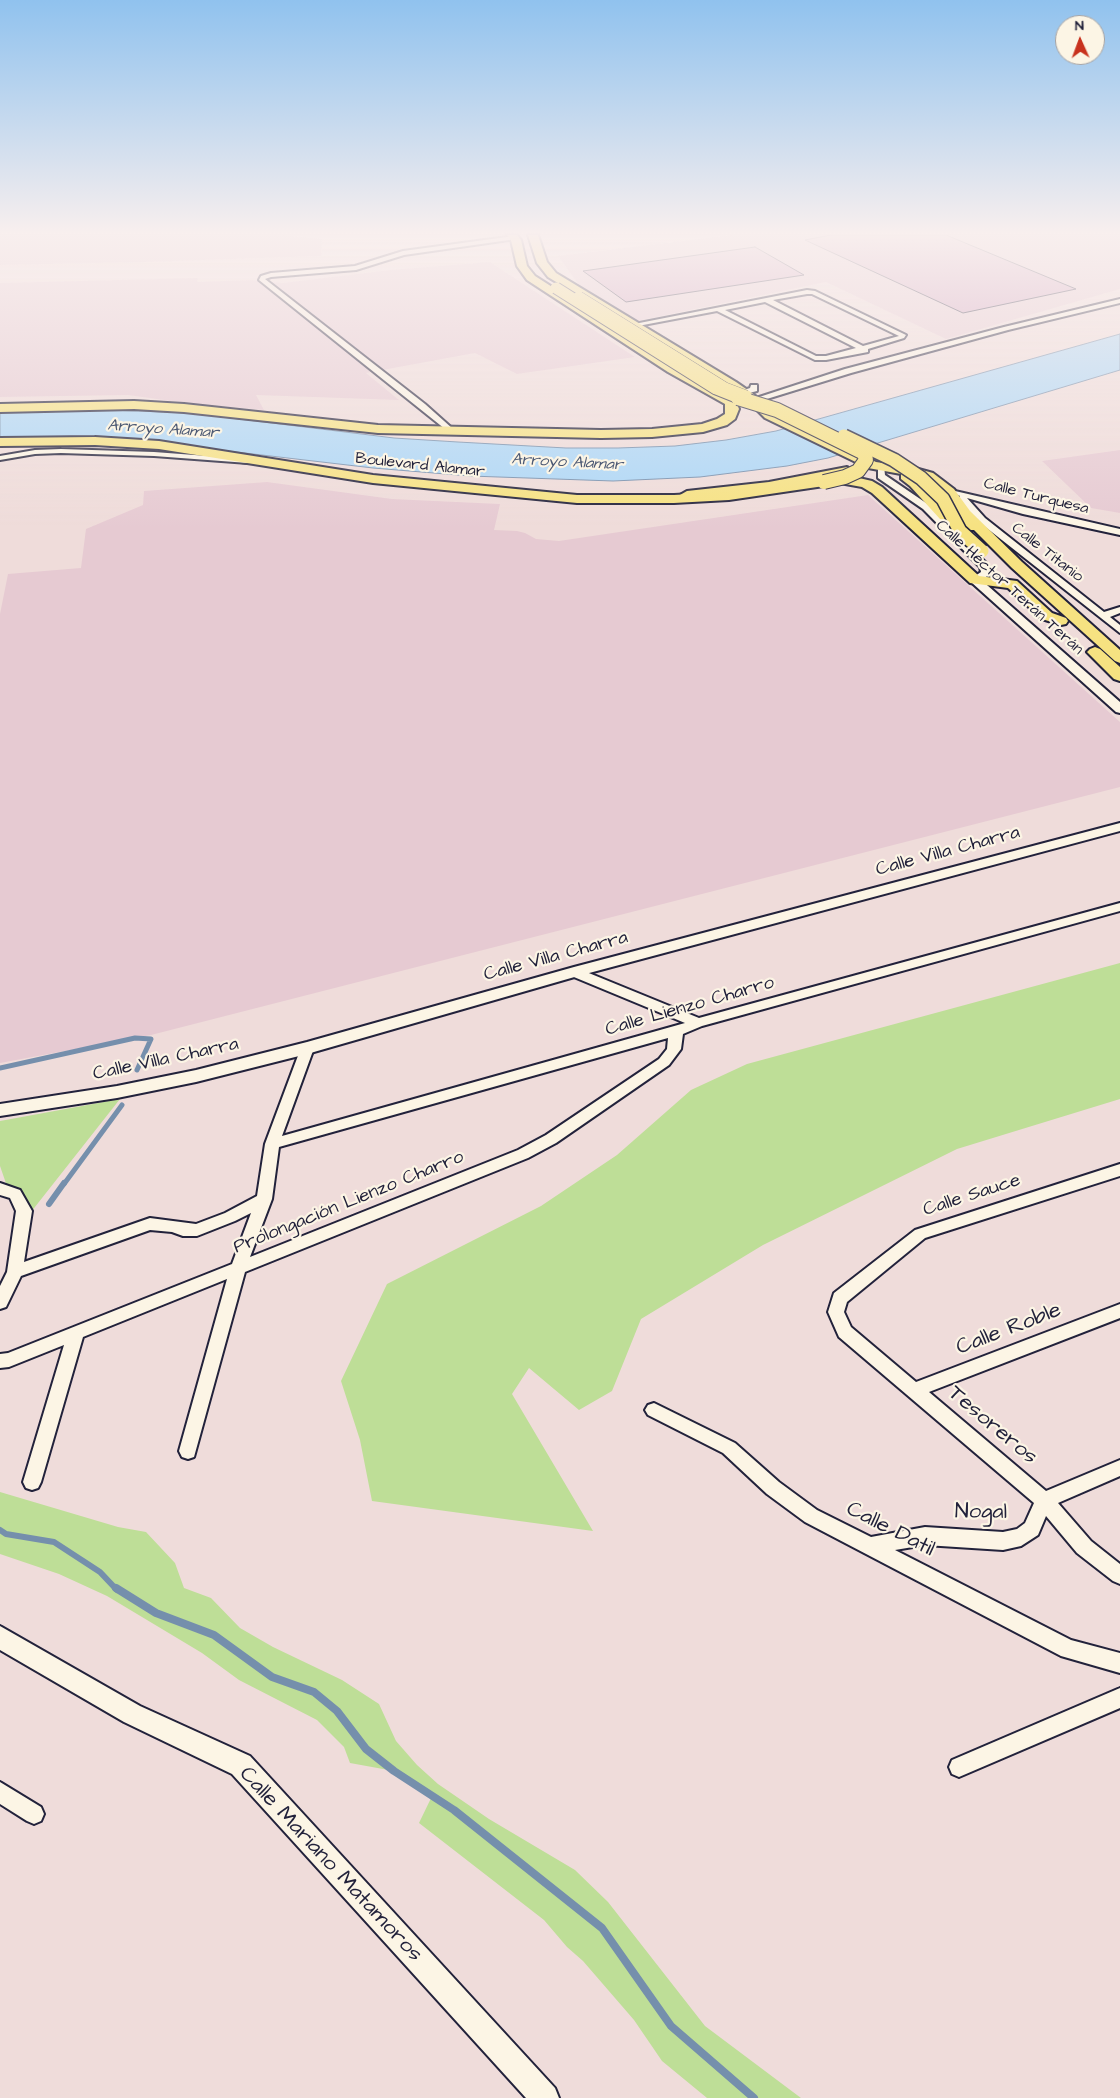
<!DOCTYPE html>
<meta charset="utf-8">
<style>
body{margin:0}
#map{position:relative;width:1120px;height:2098px;overflow:hidden;background:#efdcda;font-family:"Architects Daughter",sans-serif}
canvas{display:block}
.north{position:absolute;left:1055px;top:15px;width:50px;height:50px;box-sizing:border-box;background:#fcf5e5;border:1px solid #a5a1a1;border-radius:50%;rotate:358deg;font-size:14px;font-weight:700;line-height:20px;text-align:center;color:#22223b}
.north::after{content:'';display:block;margin:auto;width:18px;height:22px;background:#c8321e;clip-path:polygon(50% 0,100% 100%,50% 72%,0 100%)}
</style>
<div id="map">
<canvas width="1120" height="2098"></canvas>
<div class="north">N</div>
</div>
<script>
const context = document.querySelector('canvas').getContext('2d');
context.lineJoin = 'round';
function fill(path, color) { context.fillStyle = color; context.fill(path, 'evenodd'); }
const shape = rows => new Path2D(rows.map(r => 'M' + r).join(''));
function strokePath(path, color, width, dash) { context.strokeStyle = color; context.lineWidth = width; context.lineCap = dash ? 'butt' : 'round'; context.setLineDash(dash || []); context.stroke(path); }
function label(font, color, halo, rows, align = 'center') {
  context.font = font + ' "Architects Daughter",sans-serif'; context.lineWidth = 4.5; context.setLineDash([]); context.textBaseline = 'middle'; context.strokeStyle = halo; context.fillStyle = color; for (const [text, x, y, turn = 0] of rows) {
    context.save(); context.translate(x, y); context.rotate((+turn || 0) * Math.PI / 180); context.textAlign = isNaN(turn) ? turn : align; if (halo) context.strokeText(text, 0, 0); context.fillText(text, 0, 0); context.restore();
  }
}
fill(shape([
 [0,235,283,235,322,239,321,256,144,262,0,265],
 [732,235,1120,235,1120,289,946,339,826,282,637,321,579,285,558,256],
 [490,262,635,357,517,374,475,353,366,373,399,400,256,395,264,410,193,404,128,395,0,397,0,283,198,278,197,282,252,280,283,283,390,270],
 [1120,450,1120,513,1091,508,1042,461],
 [267,482,392,499,500,504,494,530,517,531,525,533,536,539,559,541,868,495,1120,722,1120,787,151,1035,0,1063,0,614,8,574,81,568,86,529,143,505,144,491]
]), '#e6cad2');
fill(shape([
 [1120,963,1120,1099,957,1149,763,1245,641,1319,612,1391,579,1410,529,1368,512,1394,593,1531,372,1501,360,1440,341,1381,387,1284,541,1206,617,1155,691,1090,747,1064],
 [120,1099,31,1212,9,1192,0,1166,0,1121],
 [0,1492,118,1527,146,1532,175,1563,184,1588,211,1598,240,1628,273,1647,342,1680,379,1704,396,1741,417,1765,438,1784,489,1819,575,1870,608,1902,705,2026,801,2098,707,2098,662,2061,634,2020,583,1961,567,1947,544,1920,419,1823,434,1792,432,1795,394,1771,350,1763,344,1747,317,1720,239,1680,202,1653,107,1596,59,1574,0,1554]
]), '#bede97');
const water = shape([
 [1120,334,1120,370,828,458,787,466,700,477,613,481,470,476,373,468,151,442,0,442,0,412,83,409,190,413,394,438,458,442,566,448,618,448,675,446,726,440,776,431,1120,334]
]);
fill(water, '#acd7f7');
strokePath(water, '#758fac', 1);
strokePath(shape([
 [0,1068,135,1038,151,1039,137,1070],
 [64,1184,122,1105]
]), '#758fac', 5);
strokePath(shape([
 [49,1204,64,1183],
 [0,1530,6,1534,54,1542,100,1572,117,1590]
]), '#758fac', 6);
strokePath(shape([
 [116,1588,156,1613,214,1635,272,1677,314,1692,337,1711,366,1749,394,1771,454,1810,602,1928,671,2026,754,2098]
]), '#758fac', 8);
const building = shape([
 [831,235,946,235,1076,289,963,313,805,240,831,235],
 [755,247,804,275,626,302,583,271,755,247]
]);
fill(building, '#d1a1c0');
strokePath(building, '#22223b', 1);
const minor = shape([
 [514,236,516,239,404,255,356,270,271,277,265,279,425,404,453,429,454,431,450,433,259,280,261,276,271,273,355,266,403,251,514,236],
 [807,290,815,291,906,335,904,338,868,349,868,352,826,360,815,360,717,311,622,329,619,327,807,290],
 [807,294,812,294,899,336,863,346,773,300,807,294],
 [765,302,856,348,826,356,816,356,725,310,765,302],
 [1120,299,1120,303,1008,330,851,373,757,402,750,400,845,369,1004,327,1120,299],
 [751,385,757,385,757,391,741,395,741,391,750,388,751,385],
 [61,449,154,452,248,459,252,461,248,463,154,456,61,453,35,454,0,460,0,456,35,450,61,449],
 [878,466,884,466,885,475,929,505,986,563,991,569,989,575,978,582,972,582,972,578,981,572,980,567,923,509,878,478,878,466],
 [955,491,1120,529,1120,535,1023,514,967,498,985,518,1104,612,1120,607,1120,613,1110,617,1120,625,1120,633,979,522,964,507,959,498,960,496,954,493,955,491],
 [1120,903,1120,911,702,1026,683,1034,681,1049,669,1065,556,1143,528,1158,245,1272,194,1457,188,1459,182,1457,179,1451,227,1279,83,1337,41,1482,38,1488,32,1490,26,1488,23,1482,64,1345,9,1367,0,1368,0,1354,8,1353,232,1264,251,1213,235,1221,197,1236,183,1236,172,1232,150,1230,21,1276,6,1307,0,1309,0,1286,7,1272,16,1211,10,1198,0,1195,0,1183,20,1190,32,1211,24,1262,150,1218,196,1224,225,1213,257,1196,265,1144,302,1045,312,1045,314,1048,282,1136,685,1023,569,975,567,972,569,969,579,969,699,1018,1120,903],
 [668,1038,667,1049,659,1059,546,1135,518,1150,250,1257,272,1199,279,1147,668,1038],
 [1120,1164,1120,1176,925,1238,847,1302,844,1312,851,1327,916,1382,1120,1304,1120,1318,929,1392,1046,1491,1120,1460,1120,1476,1058,1503,1091,1541,1120,1564,1120,1584,1113,1581,1077,1553,1046,1516,1038,1535,1021,1546,1003,1550,925,1545,895,1550,1071,1640,1120,1653,1120,1673,1061,1656,805,1522,767,1494,723,1453,648,1415,645,1410,648,1405,654,1403,735,1443,779,1482,817,1510,871,1537,925,1527,1003,1532,1017,1529,1025,1523,1034,1503,839,1337,828,1312,834,1293,915,1230,1120,1164],
 [1120,1688,1120,1708,959,1777,952,1774,949,1767,952,1760,1120,1688],
 [0,1782,41,1807,44,1814,41,1821,34,1824,27,1821,0,1804,0,1782]
]);
const tertiary = shape([
 [975,577,979,578,1120,702,1120,713,1116,712,971,582,969,580,971,578,975,577],
 [1120,823,1120,831,578,976,307,1054,196,1082,117,1098,0,1116,0,1104,117,1086,196,1070,307,1042,574,967,1120,823],
 [0,1626,140,1706,250,1756,555,2088,559,2098,526,2098,232,1774,124,1722,0,1650,0,1626]
]);
const primary = shape([
 [528,235,538,235,547,262,556,273,736,382,752,393,773,412,876,462,915,468,933,473,954,489,970,511,1022,562,1120,650,1120,663,1115,661,1012,568,974,530,965,530,940,519,910,486,901,479,901,474,868,468,765,418,744,397,728,386,548,277,537,263,528,235],
 [914,476,923,479,944,495,962,518,950,513,914,476],
 [847,467,853,471,852,474,846,475,872,481,882,487,979,576,1017,581,1052,613,1066,618,1068,621,1066,624,1061,625,1042,619,1008,588,970,583,872,493,862,487,823,480,769,490,687,499,680,495,687,491,769,482,847,467],
 [1095,647,1100,649,1120,667,1120,681,1114,679,1087,652,1090,649,1095,647]
]);
const trunk = shape([
 [507,235,517,235,521,240,527,266,535,276,676,366,735,399,739,409,735,419,727,425,703,432,652,437,601,438,378,433,184,412,134,409,0,412,0,404,134,401,184,404,378,425,601,430,652,429,702,424,717,419,725,414,725,404,668,372,527,280,517,266,511,240,507,235],
 [95,437,159,441,373,475,577,495,674,495,729,492,824,478,831,482,824,486,729,500,674,503,577,503,373,483,159,449,95,445,0,446,0,438,95,437]
]);
strokePath(minor, '#22223b', 4);
strokePath(tertiary, '#22223b', 4);
strokePath(primary, '#22223b', 4);
strokePath(trunk, '#22223b', 4);
fill(minor, '#fcf5e5');
fill(tertiary, '#fcf5e5');
fill(primary, '#f6e281');
fill(trunk, '#f6e281');
const primaryBridgeFar1 = shape([
 [579,297,725,388,746,396]
]);
const primaryBridge = shape([
 [844,436,894,460,921,478,943,499,960,531,982,551]
]);
const trunkBridgeFar1 = shape([
 [556,288,716,389,741,399]
]);
const trunkBridge = shape([
 [738,398,777,410,864,453,866,460,858,471,845,477,824,482]
]);
strokePath(primaryBridgeFar1, '#22223b', 12, []);
strokePath(primaryBridge, '#22223b', 16, []);
strokePath(trunkBridgeFar1, '#22223b', 13, []);
strokePath(trunkBridge, '#22223b', 16, []);
strokePath(primaryBridgeFar1, '#f6e281', 11);
strokePath(primaryBridge, '#f6e281', 13);
strokePath(trunkBridgeFar1, '#f6e281', 11);
strokePath(trunkBridge, '#f6e281', 14);
const sky = context.createLinearGradient(0, 0, 0, 529);
sky.addColorStop(0, '#90c2ee');
sky.addColorStop(0.44, '#f8efee');
sky.addColorStop(1, '#f8efee00');
context.fillStyle = sky;
context.fillRect(0, 0, 1120, 529);
label('italic 16px', '#4b5873', '#fcf5e5', [
 ["Arroyo Alamar",163,430,4],
 ["Arroyo Alamar",567,463,3]
]);
label('16px', '#22223b', '#fcf5e5', [
 ["Boulevard Alamar",420,466,6],
 ["Calle Turquesa",1036,497,14],
 ["Calle Titanio",1047,553,38],
 ["Calle Héctor Terán Terán",1009,588,42]
]);
label('19px', '#22223b', '#fcf5e5', [
 ["Calle Villa Charra",948,852,-15],
 ["Calle Villa Charra",556,957,-15],
 ["Calle Lienzo Charro",690,1007,-16],
 ["Calle Villa Charra",166,1060,-12],
 ["Calle Sauce",972,1196,-18],
 ["Prolongación Lienzo Charro",349,1203,-22]
]);
label('22px', '#22223b', '#fcf5e5', [
 ["Calle Roble",1009,1330,-21],
 ["Tesoreros",992,1426,40],
 ["Nogal",981,1513,1],
 ["Calle Datil",890,1530,27],
 ["Calle Mariano Matamoros",330,1865,47]
]);
</script>
